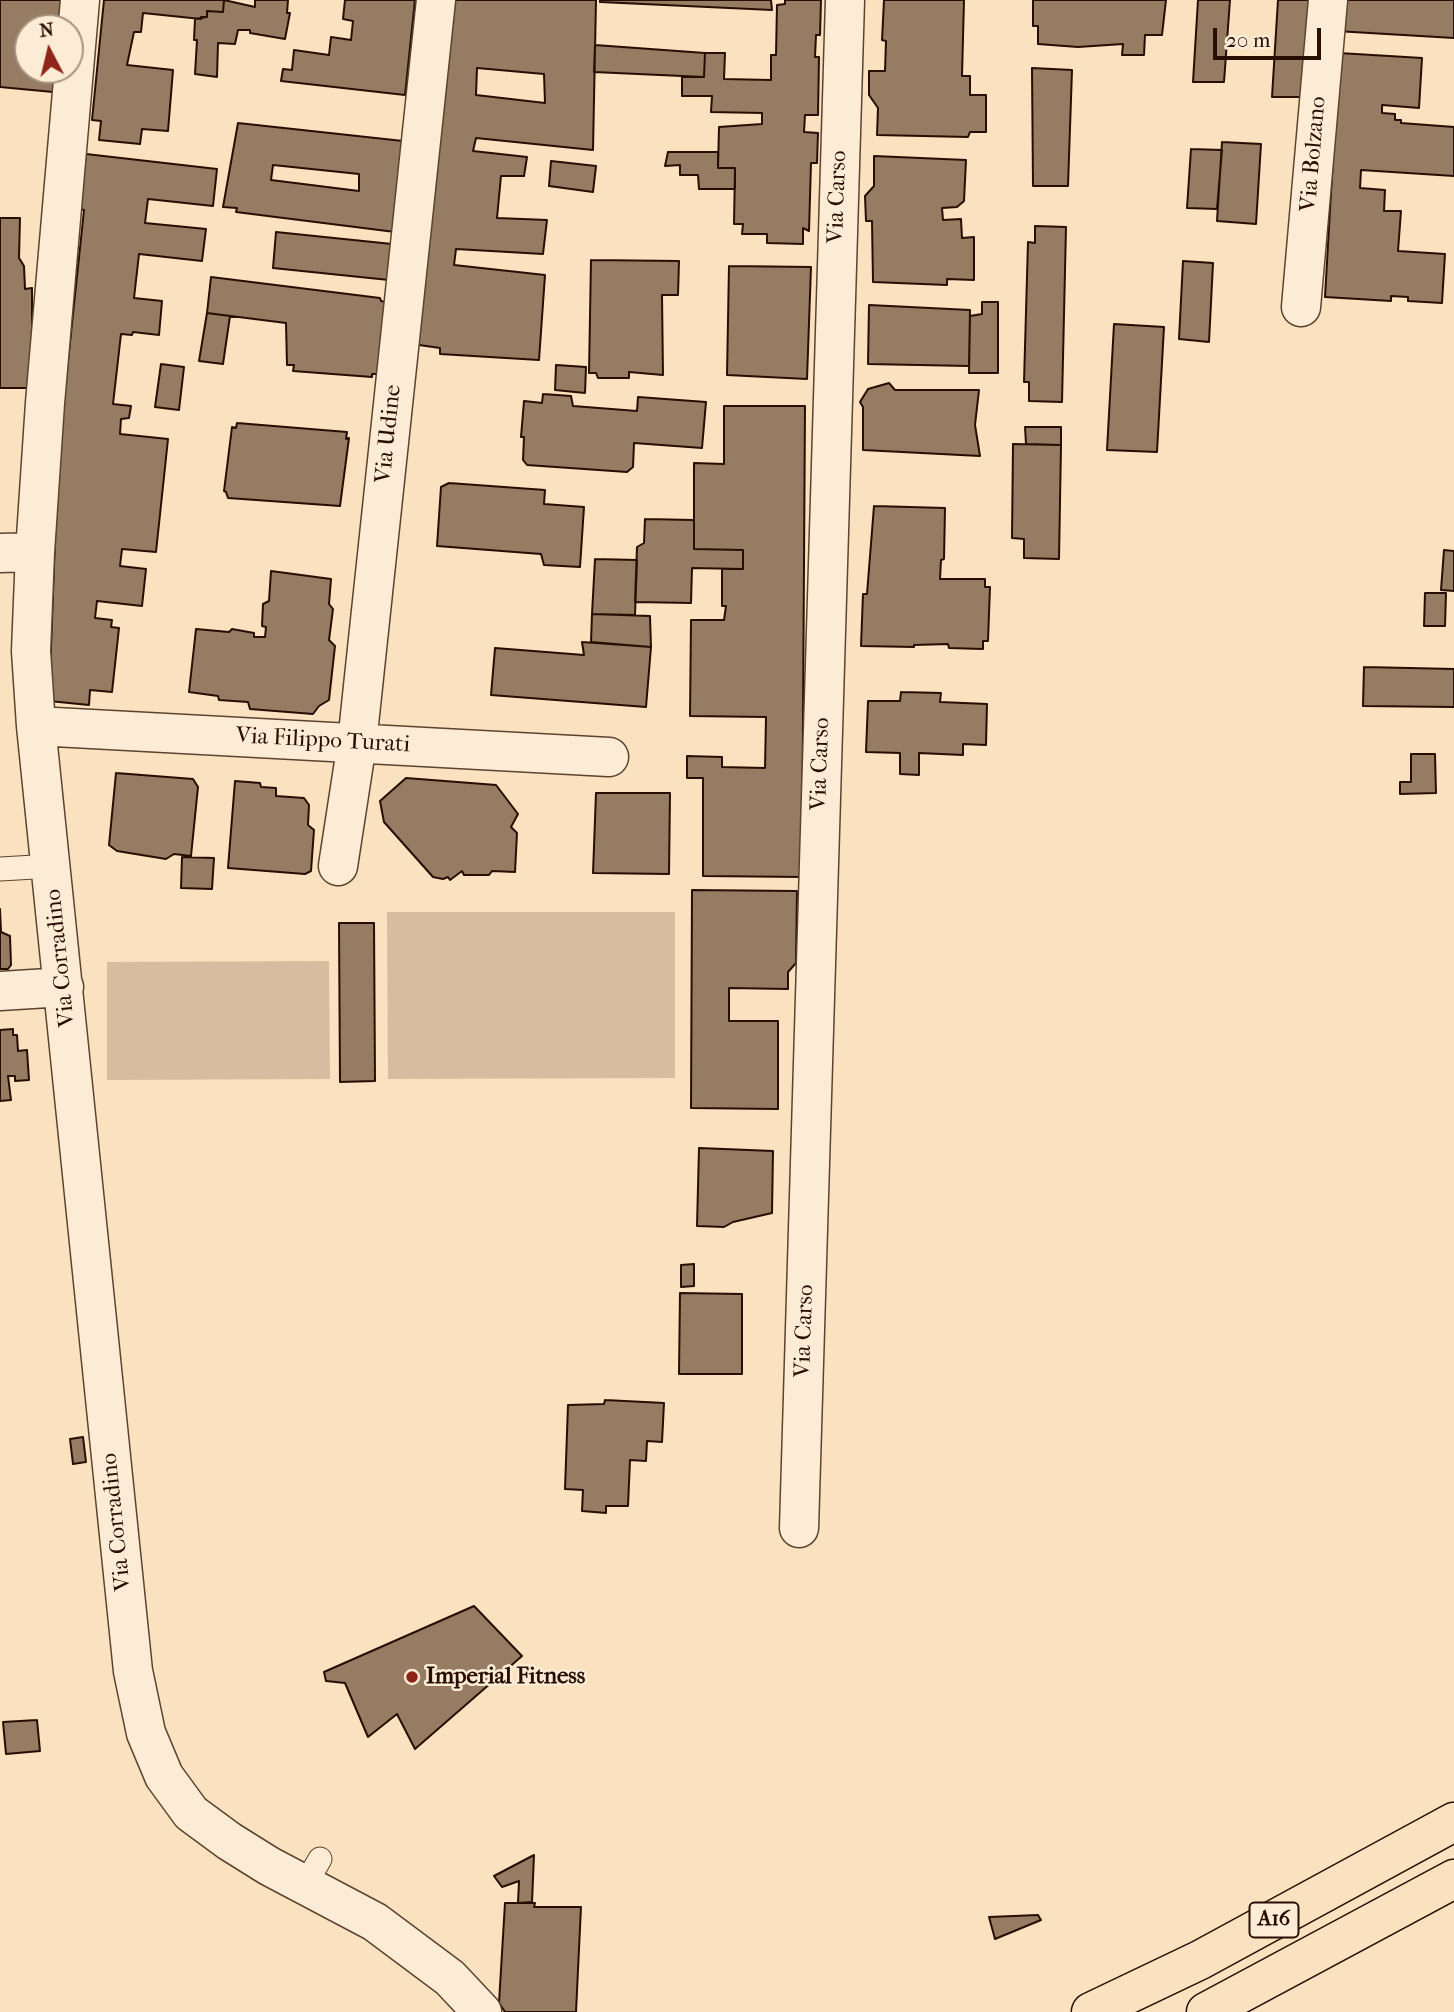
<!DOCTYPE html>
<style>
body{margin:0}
#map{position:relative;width:1454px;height:2012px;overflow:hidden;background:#fae1bf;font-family:"IM FELL French Canon",serif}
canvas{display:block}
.north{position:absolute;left:14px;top:14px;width:70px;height:70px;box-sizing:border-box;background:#fcecd5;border:2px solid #a79380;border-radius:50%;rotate:353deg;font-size:19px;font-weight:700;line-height:28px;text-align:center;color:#280e00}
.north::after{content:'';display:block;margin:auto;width:24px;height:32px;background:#8f2418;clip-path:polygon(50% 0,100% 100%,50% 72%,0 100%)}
.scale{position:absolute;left:1213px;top:28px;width:108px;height:32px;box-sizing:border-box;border:4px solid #280e00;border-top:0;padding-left:9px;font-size:21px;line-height:24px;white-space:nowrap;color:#280e00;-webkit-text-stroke:5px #fcecd5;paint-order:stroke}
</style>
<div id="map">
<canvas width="1454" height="2012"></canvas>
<div class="north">N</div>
<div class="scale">20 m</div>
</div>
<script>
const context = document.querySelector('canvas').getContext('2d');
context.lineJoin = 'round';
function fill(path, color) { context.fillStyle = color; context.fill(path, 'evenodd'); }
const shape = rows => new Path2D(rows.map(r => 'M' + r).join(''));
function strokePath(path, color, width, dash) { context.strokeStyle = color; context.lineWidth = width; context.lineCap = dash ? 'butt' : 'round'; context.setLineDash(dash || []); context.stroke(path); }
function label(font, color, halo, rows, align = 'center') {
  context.font = font + ' "IM FELL French Canon",serif'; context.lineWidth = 5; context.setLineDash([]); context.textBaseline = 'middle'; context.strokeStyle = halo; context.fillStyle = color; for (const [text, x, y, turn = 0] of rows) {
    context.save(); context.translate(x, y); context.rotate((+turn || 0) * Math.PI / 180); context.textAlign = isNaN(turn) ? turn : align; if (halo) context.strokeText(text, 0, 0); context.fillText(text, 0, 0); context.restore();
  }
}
fill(shape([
 [387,912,675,912,675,1078,388,1079],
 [329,961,330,1079,107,1080,107,962]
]), '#d6bd9f');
const building = shape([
 [0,0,61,0,58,28,28,28,28,70,55,70,53,92,0,87,0,0],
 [104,0,224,0,223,12,207,11,207,17,201,17,201,19,143,13,141,32,134,32,127,65,173,70,168,131,142,129,140,144,99,140,101,121,92,120,104,0],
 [224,0,255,7,255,0,288,0,287,13,290,13,285,39,250,33,250,30,238,30,235,44,218,43,217,77,195,74,197,40,194,40,195,19,207,17,207,11,223,12,224,0],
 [345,0,415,0,405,95,281,81,283,69,292,70,294,50,329,55,331,37,351,40,353,21,343,19,345,0],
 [445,0,596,0,593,150,476,138,473,151,527,157,524,176,501,176,497,218,547,220,543,254,456,249,454,265,545,275,539,360,440,354,440,348,412,344,445,0],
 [477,68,544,74,545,103,476,95,477,68],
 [600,0,771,0,772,10,600,2,600,0],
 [785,0,821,0,820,35,816,35,815,57,819,57,818,115,805,115,804,132,818,133,817,163,811,163,809,231,803,228,803,244,767,243,767,234,742,234,743,224,734,224,735,168,718,168,719,127,762,124,762,113,711,112,712,96,682,96,682,77,704,77,705,53,725,53,724,79,771,80,771,55,776,55,777,5,785,4,785,0],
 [884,0,964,0,962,76,970,76,970,95,986,95,986,132,970,132,968,137,877,135,878,108,869,95,869,71,885,71,886,41,882,40,884,0],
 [1033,0,1166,0,1162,35,1145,35,1144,55,1122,55,1123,44,1078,47,1038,44,1038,26,1033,26,1033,0],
 [1198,0,1230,0,1224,82,1193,82,1198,0],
 [1278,0,1309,0,1301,97,1272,97,1278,0],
 [1338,0,1454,0,1454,38,1336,31,1338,0],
 [595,45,705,53,704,77,594,72,595,45],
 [1339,53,1422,58,1419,108,1382,105,1382,113,1395,114,1395,120,1401,120,1401,123,1454,127,1454,176,1361,170,1360,188,1385,190,1384,211,1401,211,1398,251,1445,254,1442,303,1408,301,1408,297,1391,296,1391,301,1325,297,1339,53],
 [1032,68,1072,70,1068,186,1033,186,1032,68],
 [238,123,403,141,395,232,236,212,237,208,223,207,238,123],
 [273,165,359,174,359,191,271,180,273,165],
 [1222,142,1261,144,1256,224,1217,221,1222,142],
 [1191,149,1222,150,1217,209,1187,208,1191,149],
 [668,152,718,152,718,168,735,168,735,189,699,189,698,175,680,175,680,165,665,166,668,152],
 [86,154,217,169,213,206,148,199,145,223,206,229,202,261,139,254,134,298,162,301,159,335,133,332,132,335,121,334,113,404,131,406,129,418,121,419,120,434,168,439,156,552,122,549,120,566,146,569,142,606,97,601,95,618,112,620,111,627,119,628,112,692,90,690,89,705,49,701,58,456,84,210,80,209,86,154],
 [874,156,966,160,964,201,957,207,942,208,943,220,961,219,962,238,974,237,974,280,947,279,947,285,873,282,872,221,866,221,865,196,874,186,874,156],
 [551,161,596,166,593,192,549,186,551,161],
 [0,218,20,218,19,258,24,266,25,289,32,288,32,388,0,388,0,218],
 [1035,226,1066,227,1062,402,1029,401,1029,382,1024,382,1028,242,1035,243,1035,226],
 [276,232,392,244,389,280,273,268,276,232],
 [591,260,679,261,678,295,662,295,663,375,629,372,629,378,598,378,596,373,589,373,591,260],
 [1183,261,1213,263,1209,342,1179,339,1183,261],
 [729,266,811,267,807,379,727,375,729,266],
 [211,277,380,298,381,301,385,302,380,374,372,374,372,377,293,371,294,365,287,365,286,323,207,313,211,277],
 [982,302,998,302,998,373,969,373,970,316,982,314,982,302],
 [869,305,970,310,969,366,868,364,869,305],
 [207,313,230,316,223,364,199,361,207,313],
 [1114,324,1164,327,1157,452,1107,450,1114,324],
 [161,364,184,367,179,410,155,407,161,364],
 [556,365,586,367,585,393,555,390,556,365],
 [889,383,895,390,979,390,975,425,980,456,863,450,863,407,860,402,868,389,889,383],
 [543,394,571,396,573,406,637,411,638,397,706,402,702,448,634,443,633,467,627,472,527,465,523,460,524,437,521,437,524,401,542,403,543,394],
 [724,406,805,406,802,877,703,876,703,778,687,778,687,756,722,757,722,767,765,768,766,717,690,716,691,620,724,620,726,606,722,606,722,569,743,569,743,550,694,549,694,463,724,464,724,406],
 [237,423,347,432,346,439,349,438,340,506,228,498,226,492,224,491,232,427,236,428,237,423],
 [1025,427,1061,427,1061,445,1026,444,1025,427],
 [1013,444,1061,445,1059,559,1024,558,1024,539,1012,538,1013,444],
 [449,483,545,490,544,504,584,507,580,567,544,565,541,554,437,546,441,487,449,483],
 [874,506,945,508,944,559,941,560,940,579,985,579,985,587,990,587,988,641,983,641,983,649,949,648,948,644,914,645,914,647,861,646,863,594,867,594,874,506],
 [645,519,694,520,694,549,743,550,743,569,692,568,691,603,635,602,637,547,644,543,645,519],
 [1444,550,1454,551,1454,591,1441,590,1444,550],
 [595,559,637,560,635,615,592,614,595,559],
 [271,571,331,579,329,604,333,609,329,640,335,646,329,700,319,706,313,714,250,709,248,702,219,700,218,696,189,692,196,629,229,632,232,629,254,633,254,637,265,637,266,627,262,626,263,604,269,601,271,571],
 [1425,593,1446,593,1445,626,1424,626,1425,593],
 [592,614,650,616,651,647,591,642,592,614],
 [582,642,651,647,646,707,491,695,495,648,584,655,582,642],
 [1364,667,1454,669,1454,707,1363,706,1364,667],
 [901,692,941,693,940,702,987,704,986,745,963,744,963,755,919,753,919,775,900,774,900,753,866,752,868,701,900,701,901,692],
 [1411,754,1435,754,1436,793,1400,794,1400,782,1411,782,1411,754],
 [116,773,193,779,198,787,191,856,174,854,166,859,117,851,109,845,116,773],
 [406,778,496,785,518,814,511,827,517,833,515,872,492,871,489,875,464,875,462,871,450,880,448,877,443,879,433,877,384,822,380,801,406,778],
 [235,781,260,783,261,787,276,788,276,796,304,798,309,805,308,825,314,830,311,871,305,874,228,868,235,781],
 [596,793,670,793,669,874,593,873,596,793],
 [182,857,214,858,212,889,181,888,182,857],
 [692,890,797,891,796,963,788,972,788,989,729,988,729,1021,778,1021,778,1109,691,1108,692,890],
 [0,909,1,932,10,936,11,965,8,969,0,969,0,909],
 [339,923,374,923,375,1081,340,1082,339,923],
 [13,1029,13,1035,17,1035,18,1051,27,1050,29,1080,15,1081,15,1076,8,1076,11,1100,0,1101,0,1030,13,1029],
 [699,1148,773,1151,772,1213,733,1222,724,1227,697,1226,699,1148],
 [694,1264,694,1286,681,1287,681,1265,694,1264],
 [680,1293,742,1294,742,1374,679,1374,680,1293],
 [605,1400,664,1403,662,1442,647,1441,646,1461,630,1460,628,1506,606,1506,606,1513,582,1511,583,1490,565,1489,568,1405,604,1404,605,1400],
 [83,1437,86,1462,73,1464,70,1439,83,1437],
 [474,1606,522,1656,415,1749,397,1714,368,1737,345,1683,326,1681,324,1672,474,1606],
 [37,1720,40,1751,6,1754,3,1722,37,1720],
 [534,1855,532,1902,518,1903,519,1881,502,1887,494,1876,534,1855],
 [505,1903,535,1903,534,1907,581,1907,576,2012,505,2012,499,2003,505,1903],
 [1038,1915,1041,1920,995,1939,989,1917,1038,1915]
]);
fill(building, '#957c63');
strokePath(building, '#280e00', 2);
const lane = shape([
 [0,869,52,866],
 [305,1885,320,1859]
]);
const street = shape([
 [80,0,45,403,35,552,31,651,36,726,133,1671,146,1733,164,1776,191,1813,229,1841,269,1866,375,1922,450,1978,482,2012],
 [1301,307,1328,0],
 [0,553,35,552],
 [36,726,609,757],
 [338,866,357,743,436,0],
 [0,991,64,987],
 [799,1528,845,0]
]);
const highway = shape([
 [1091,2012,1200,1960,1454,1822],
 [1206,2012,1454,1879]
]);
strokePath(lane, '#5c4330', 25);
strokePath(street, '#5c4330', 41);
strokePath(highway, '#280e00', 41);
strokePath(lane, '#fcecd5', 23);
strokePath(street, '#fcecd5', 38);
strokePath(highway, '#fae1bf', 38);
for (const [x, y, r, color] of [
 [412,1677,7,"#8f2418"]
]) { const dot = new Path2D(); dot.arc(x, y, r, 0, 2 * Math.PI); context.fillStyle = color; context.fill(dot); strokePath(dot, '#fcecd5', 2.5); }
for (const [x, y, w] of [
 [1274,1920,49]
]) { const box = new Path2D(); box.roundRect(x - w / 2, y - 17.5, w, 35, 5); context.fillStyle = '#fcecd5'; context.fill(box); strokePath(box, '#280e00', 2); }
label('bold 21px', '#280e00', null, [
 ["A16",1274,1920]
]);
label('23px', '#280e00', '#fcecd5', [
 ["Via Bolzano",1314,154,-85],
 ["Via Carso",838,197,-88],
 ["Via Udine",389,434,-84],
 ["Via Filippo Turati",323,741,3],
 ["Via Carso",821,764,-88],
 ["Via Corradino",61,958,-96],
 ["Via Carso",805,1331,-88],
 ["Via Corradino",117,1522,-96]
]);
label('bold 23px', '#280e00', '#fcecd5', [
 ["Imperial Fitness",426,1677]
], 'left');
</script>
